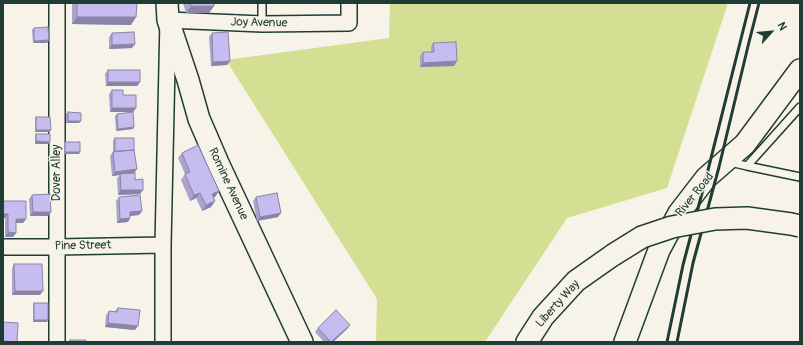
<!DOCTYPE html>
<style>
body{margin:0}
#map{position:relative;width:803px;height:345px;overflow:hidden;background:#f7f3e8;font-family:Pangolin,sans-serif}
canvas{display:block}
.frame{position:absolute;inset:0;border:4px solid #1f3d34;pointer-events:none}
.north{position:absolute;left:751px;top:12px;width:40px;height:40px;-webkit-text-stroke:3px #f7f3e8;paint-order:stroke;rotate:63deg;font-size:11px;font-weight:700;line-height:16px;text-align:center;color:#1f3d34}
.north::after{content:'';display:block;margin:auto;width:14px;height:18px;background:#1f3d34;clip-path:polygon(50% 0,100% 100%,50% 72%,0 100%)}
</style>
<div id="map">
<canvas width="803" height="345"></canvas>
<div class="frame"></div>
<div class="north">N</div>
</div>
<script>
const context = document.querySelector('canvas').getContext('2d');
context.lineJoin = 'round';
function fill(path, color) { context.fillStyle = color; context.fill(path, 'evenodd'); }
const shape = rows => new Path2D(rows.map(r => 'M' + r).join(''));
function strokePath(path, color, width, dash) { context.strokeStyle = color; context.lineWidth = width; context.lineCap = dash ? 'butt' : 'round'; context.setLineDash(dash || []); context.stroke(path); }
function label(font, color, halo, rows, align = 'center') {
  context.font = font + ' Pangolin,sans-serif'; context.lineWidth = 3; context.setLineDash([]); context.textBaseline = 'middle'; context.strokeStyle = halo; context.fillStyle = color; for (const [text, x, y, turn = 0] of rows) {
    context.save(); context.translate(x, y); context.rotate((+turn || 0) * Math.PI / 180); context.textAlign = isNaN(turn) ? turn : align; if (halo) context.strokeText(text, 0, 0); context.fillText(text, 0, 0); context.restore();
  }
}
fill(shape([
 [390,3,728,3,667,188,567,218,485,342,376,342,377,299,226,60,389,38]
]), '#d3df92');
const lane = shape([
 [262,24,262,3],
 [730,162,747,166,800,107],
 [747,166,800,177]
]);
const street = shape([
 [57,3,57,342],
 [3,247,57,247,163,245],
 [163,342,163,245,168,20,262,24,349,23,349,3]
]);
const secondary = shape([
 [167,3,168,20,188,80,199,119,218,163,302,342],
 [527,342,543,317,576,281,613,255],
 [625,342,659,250,679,213,706,178,745,144,800,70]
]);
strokePath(lane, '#1f3d34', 10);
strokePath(street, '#1f3d34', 18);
strokePath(secondary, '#1f3d34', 24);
strokePath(lane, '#f7f3e8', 7);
strokePath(street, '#f7f3e8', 15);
strokePath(secondary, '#f7f3e8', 21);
strokePath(shape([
 [667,342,683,265,706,178,750,3],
 [677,342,693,263,719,167,749,42,759,3]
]), '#1f3d34', 3);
const secondaryBridge = shape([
 [613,255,642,237,672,227,715,219,747,218,791,224,800,226]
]);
strokePath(secondaryBridge, '#1f3d34', 24, []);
strokePath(secondaryBridge, '#f7f3e8', 21);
fill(shape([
 [72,3,137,3,136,17,131,25,72,24],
 [183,3,214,3,214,6,209,13,186,13],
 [34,28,49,40,47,43,33,43,32,30],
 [112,33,132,48,109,49,109,37],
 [212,33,230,61,227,65,211,66,209,37],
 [433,43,454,66,420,67,420,56,423,52,431,52,431,47],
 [108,70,140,82,137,86,106,86,105,74],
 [112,90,123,95,136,108,133,112,110,112,109,94],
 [68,112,79,123,66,123,66,114],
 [117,114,133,129,116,131,115,116],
 [36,117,49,132,35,132,35,119],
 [36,134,50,142,49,144,35,144,35,136],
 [115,138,134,150,137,169,134,173,140,194,118,195,117,178,120,175,112,176,110,156,113,152,113,140],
 [65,142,79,154,64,154,64,144],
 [182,153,219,191,215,197,214,197,215,201,211,207,202,211,196,198,190,201,181,180,185,174,178,158],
 [32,195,48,216,30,216,29,199],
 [119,197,142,211,139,215,130,216,130,218,128,222,117,223,116,201],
 [256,197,278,217,257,221,253,201],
 [3,201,26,219,23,223,16,223,16,233,13,237,5,237,5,218],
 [14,264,40,295,12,295,12,268],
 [34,303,47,322,33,322,33,305],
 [118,308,135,330,105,327,106,315,109,311,115,311],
 [350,325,347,329,333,342,324,342,315,332,318,328]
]), '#a9a3ce');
fill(shape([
 [191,6,214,6,209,13,186,13],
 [77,17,136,17,131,25,72,24],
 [49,40,47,43,33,43,34,41],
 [135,44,132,48,109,49,112,45],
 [230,61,227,65,211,66,213,62],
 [457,61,454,66,420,67,423,63],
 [108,82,140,82,137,86,106,86],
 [112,108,136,108,133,112,110,112],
 [68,121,81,121,79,123,66,123],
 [134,127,133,129,116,131,118,129],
 [36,130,51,130,49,132,35,132],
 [36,141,50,142,49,144,35,144],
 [65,152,80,152,79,154,64,154],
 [137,169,134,173,112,176,115,172],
 [121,190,143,190,140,194,118,195],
 [219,191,215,197,208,200,212,194],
 [200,193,196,198,190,201,194,195],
 [215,201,211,207,202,211,206,205],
 [142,211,139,215,127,216,130,212],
 [33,212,51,212,48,216,30,216],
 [281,213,278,217,257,221,260,217],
 [3,214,8,214,5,218,3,218],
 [130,218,128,222,117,223,120,219],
 [16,219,26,219,23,223,14,223],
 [8,232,16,233,13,237,5,237],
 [15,291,43,291,40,295,12,295],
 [34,320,48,320,47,322,33,322],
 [108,323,138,326,135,330,105,327],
 [350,325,347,329,333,342,331,342]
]), '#8a84a7');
const building = shape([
 [77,3,137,3,136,17,77,17,77,3],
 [190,3,214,3,214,6,191,6,190,3],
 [48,27,49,40,34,41,34,28,48,27],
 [134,32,135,44,112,45,112,33,134,32],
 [228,32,230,61,213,62,212,33,228,32],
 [456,42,457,61,423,63,423,52,434,52,433,43,456,42],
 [108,70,140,70,140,82,108,82,108,70],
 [112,90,123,90,123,95,136,95,136,108,112,108,112,90],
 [68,112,81,113,81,121,68,121,68,112],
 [133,112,134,127,118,129,117,114,133,112],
 [36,117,50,117,51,130,36,130,36,117],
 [36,134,50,134,50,142,36,141,36,134],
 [115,138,134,138,134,150,120,151,115,151,115,138],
 [65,142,80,142,80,152,65,152,65,142],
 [198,145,219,191,212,194,215,201,206,205,200,193,194,195,185,174,190,172,182,153,198,145],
 [134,150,137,169,115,172,113,152,134,150],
 [135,173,135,180,143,179,143,190,121,190,120,174,135,173],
 [277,193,281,213,260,217,256,197,277,193],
 [50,194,51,212,33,212,32,195,50,194],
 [140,195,142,211,130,212,130,218,120,219,119,197,140,195],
 [3,201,26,201,26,219,16,219,16,233,8,232,8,214,3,214,3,201],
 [14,264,42,264,43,291,15,291,14,264],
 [34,303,48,303,48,320,34,320,34,303],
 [118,308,140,310,138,326,108,323,109,311,117,312,118,308],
 [336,310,350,325,331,342,318,328,336,310],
 [3,322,18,323,17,342,3,341,3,322],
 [70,340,86,340,86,342,70,342,70,340]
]);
fill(building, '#c5bdef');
strokePath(building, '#8a84a7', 1);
label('12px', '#1f3d34', '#f7f3e8', [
 ["Joy Avenue",259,23,1],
 ["Dover Alley",57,173,-90],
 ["Romine Avenue",228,184,65],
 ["River Road",695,195,-51],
 ["Pine Street",83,246,-1],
 ["Liberty Way",558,304,-48]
]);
</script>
